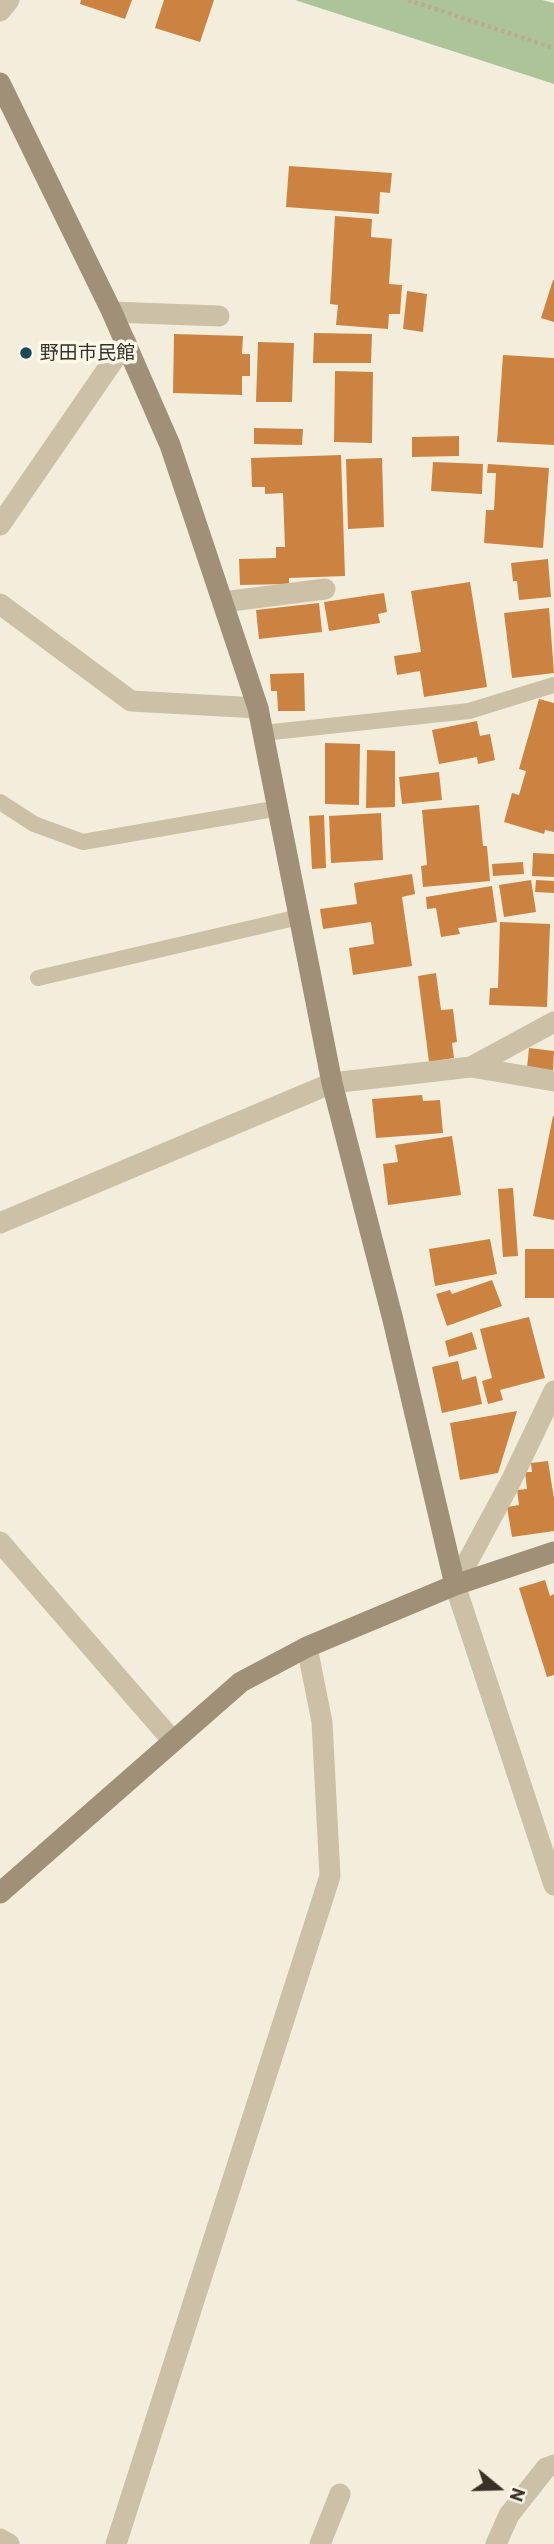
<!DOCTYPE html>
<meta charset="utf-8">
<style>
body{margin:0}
#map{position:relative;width:554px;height:2544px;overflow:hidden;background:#f3eedc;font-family:Barlow,sans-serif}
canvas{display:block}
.north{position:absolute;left:463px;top:2453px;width:70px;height:70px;-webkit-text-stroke:5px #fbf7e9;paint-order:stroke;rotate:109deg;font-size:19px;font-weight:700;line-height:28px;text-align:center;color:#383128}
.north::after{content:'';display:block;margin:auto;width:24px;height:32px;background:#383128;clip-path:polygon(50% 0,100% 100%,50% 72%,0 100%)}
</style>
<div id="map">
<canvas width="554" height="2544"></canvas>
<div class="north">N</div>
</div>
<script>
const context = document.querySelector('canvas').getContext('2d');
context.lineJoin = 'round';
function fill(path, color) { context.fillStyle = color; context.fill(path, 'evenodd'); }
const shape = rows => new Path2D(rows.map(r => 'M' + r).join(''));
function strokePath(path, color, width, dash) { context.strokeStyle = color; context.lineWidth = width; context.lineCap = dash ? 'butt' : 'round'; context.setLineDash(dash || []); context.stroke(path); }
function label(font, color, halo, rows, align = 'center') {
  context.font = font + ' Barlow,"Noto Sans JP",sans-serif'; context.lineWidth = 7; context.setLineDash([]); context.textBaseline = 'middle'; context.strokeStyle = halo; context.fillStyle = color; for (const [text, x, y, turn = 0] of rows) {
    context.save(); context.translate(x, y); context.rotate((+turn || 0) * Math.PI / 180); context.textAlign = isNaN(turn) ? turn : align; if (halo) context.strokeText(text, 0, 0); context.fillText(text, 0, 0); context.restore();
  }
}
fill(shape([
 [295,0,542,0,554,3,554,84]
]), '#adc49b');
fill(shape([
 [81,0,132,0,125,19,80,4],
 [164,0,214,0,200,42,155,28],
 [289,166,392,173,390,193,380,192,379,214,286,207],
 [335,216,372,219,371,237,392,239,389,284,402,285,400,314,389,314,388,329,336,325,338,305,330,304],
 [553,280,554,280,554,322,541,318],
 [407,291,427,294,423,332,403,329],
 [314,333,372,334,371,363,313,363],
 [174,334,243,336,242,354,250,354,250,376,242,376,242,395,173,393],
 [258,342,294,343,292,402,256,402],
 [503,355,554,358,554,445,497,442],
 [335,371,373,372,372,443,334,442],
 [254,428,303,429,302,445,254,444],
 [459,436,459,456,412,457,412,437],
 [341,455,345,576,289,578,289,584,240,585,239,559,276,558,276,547,285,547,283,493,265,494,265,487,252,487,251,458],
 [382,458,384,527,348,529,346,459],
 [433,462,483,464,482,494,431,491],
 [488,464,549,468,543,548,484,543,486,510,494,510,496,473,487,473],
 [548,559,551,597,519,600,517,581,513,581,511,563],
 [470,582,487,687,424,697,420,671,397,675,394,656,421,652,411,591],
 [384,593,387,612,378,614,380,623,329,631,324,602],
 [319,603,322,632,259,639,256,610],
 [549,608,554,673,512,678,504,613],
 [304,673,305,711,278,711,277,691,271,691,270,674],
 [539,699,554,703,554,832,545,830,544,834,504,822,512,793,519,795,526,771,519,769],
 [477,721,480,736,490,734,495,760,478,764,477,757,439,764,432,730],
 [325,743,360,744,359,805,325,804],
 [367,750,395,751,395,807,366,808],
 [439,772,442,800,402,804,399,777],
 [479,805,483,846,487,846,490,881,423,887,421,866,427,865,422,810],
 [381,813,383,860,331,863,329,816],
 [324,815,326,868,312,869,309,816],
 [533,853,554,854,554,877,532,876],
 [523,862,524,874,493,876,492,864],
 [412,874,415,894,402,897,412,966,353,975,349,948,374,944,371,922,323,929,320,909,357,904,354,883],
 [531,880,536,912,504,917,499,885],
 [536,880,554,881,554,893,535,892],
 [492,886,497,922,458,928,460,934,441,937,436,908,427,909,426,897],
 [500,922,550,924,547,1007,489,1005,490,988,498,988],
 [436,973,441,1010,453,1009,457,1042,452,1043,454,1058,429,1062,418,976],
 [529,1048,554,1051,553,1071,527,1068],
 [422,1095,423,1101,440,1100,443,1133,376,1138,372,1099],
 [553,1116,554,1116,554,1220,533,1216],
 [452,1136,461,1195,388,1205,383,1164,398,1162,395,1145],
 [513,1188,518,1256,503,1257,498,1189],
 [490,1239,497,1274,435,1286,429,1249],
 [525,1249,554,1249,554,1298,525,1298],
 [492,1280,502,1306,447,1326,436,1294,450,1290,452,1294],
 [529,1317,545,1378,500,1390,503,1400,488,1404,482,1381,492,1378,480,1329],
 [472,1332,477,1349,449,1357,445,1341],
 [458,1361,462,1380,476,1376,482,1404,442,1413,432,1367],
 [517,1411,498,1473,460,1480,450,1423],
 [548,1461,554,1499,554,1531,512,1537,507,1507,519,1505,517,1490,527,1489,525,1472,532,1472,531,1463],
 [545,1580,550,1596,554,1594,554,1675,547,1677,519,1588]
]), '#cc8341');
strokePath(shape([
 [408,0,554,48]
]), '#b8ab91', 4.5, [3.5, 3.5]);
strokePath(shape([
 [263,733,469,711,554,685],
 [0,802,34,824,83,842,279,808],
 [38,978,299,917]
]), '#ccc1a7', 16);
strokePath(shape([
 [0,11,9,0],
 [112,312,219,316],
 [0,525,126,342],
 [223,602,325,589],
 [0,604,131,701,258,708],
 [471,1067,554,1022],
 [0,1223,332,1083,471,1067,554,1081],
 [554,1391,511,1481,455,1585,554,1885],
 [0,1542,173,1741],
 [0,2539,9,2544],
 [116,2544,330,1876,322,1722,307,1647],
 [320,2544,340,2494],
 [496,2544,509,2515,546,2468,554,2465]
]), '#ccc1a7', 21);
strokePath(shape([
 [0,83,112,312,170,445,258,708,332,1083,393,1320,455,1585,554,1552],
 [0,1893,241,1682,307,1647,455,1585]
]), '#a09078', 21);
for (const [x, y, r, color] of [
 [26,353,7,"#1b495c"]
]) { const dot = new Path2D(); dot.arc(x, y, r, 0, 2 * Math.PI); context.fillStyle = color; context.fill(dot); strokePath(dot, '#fbf7e9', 2.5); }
label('19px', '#383128', '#fbf7e9', [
 ["野田市民館",40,353]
], 'left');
</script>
